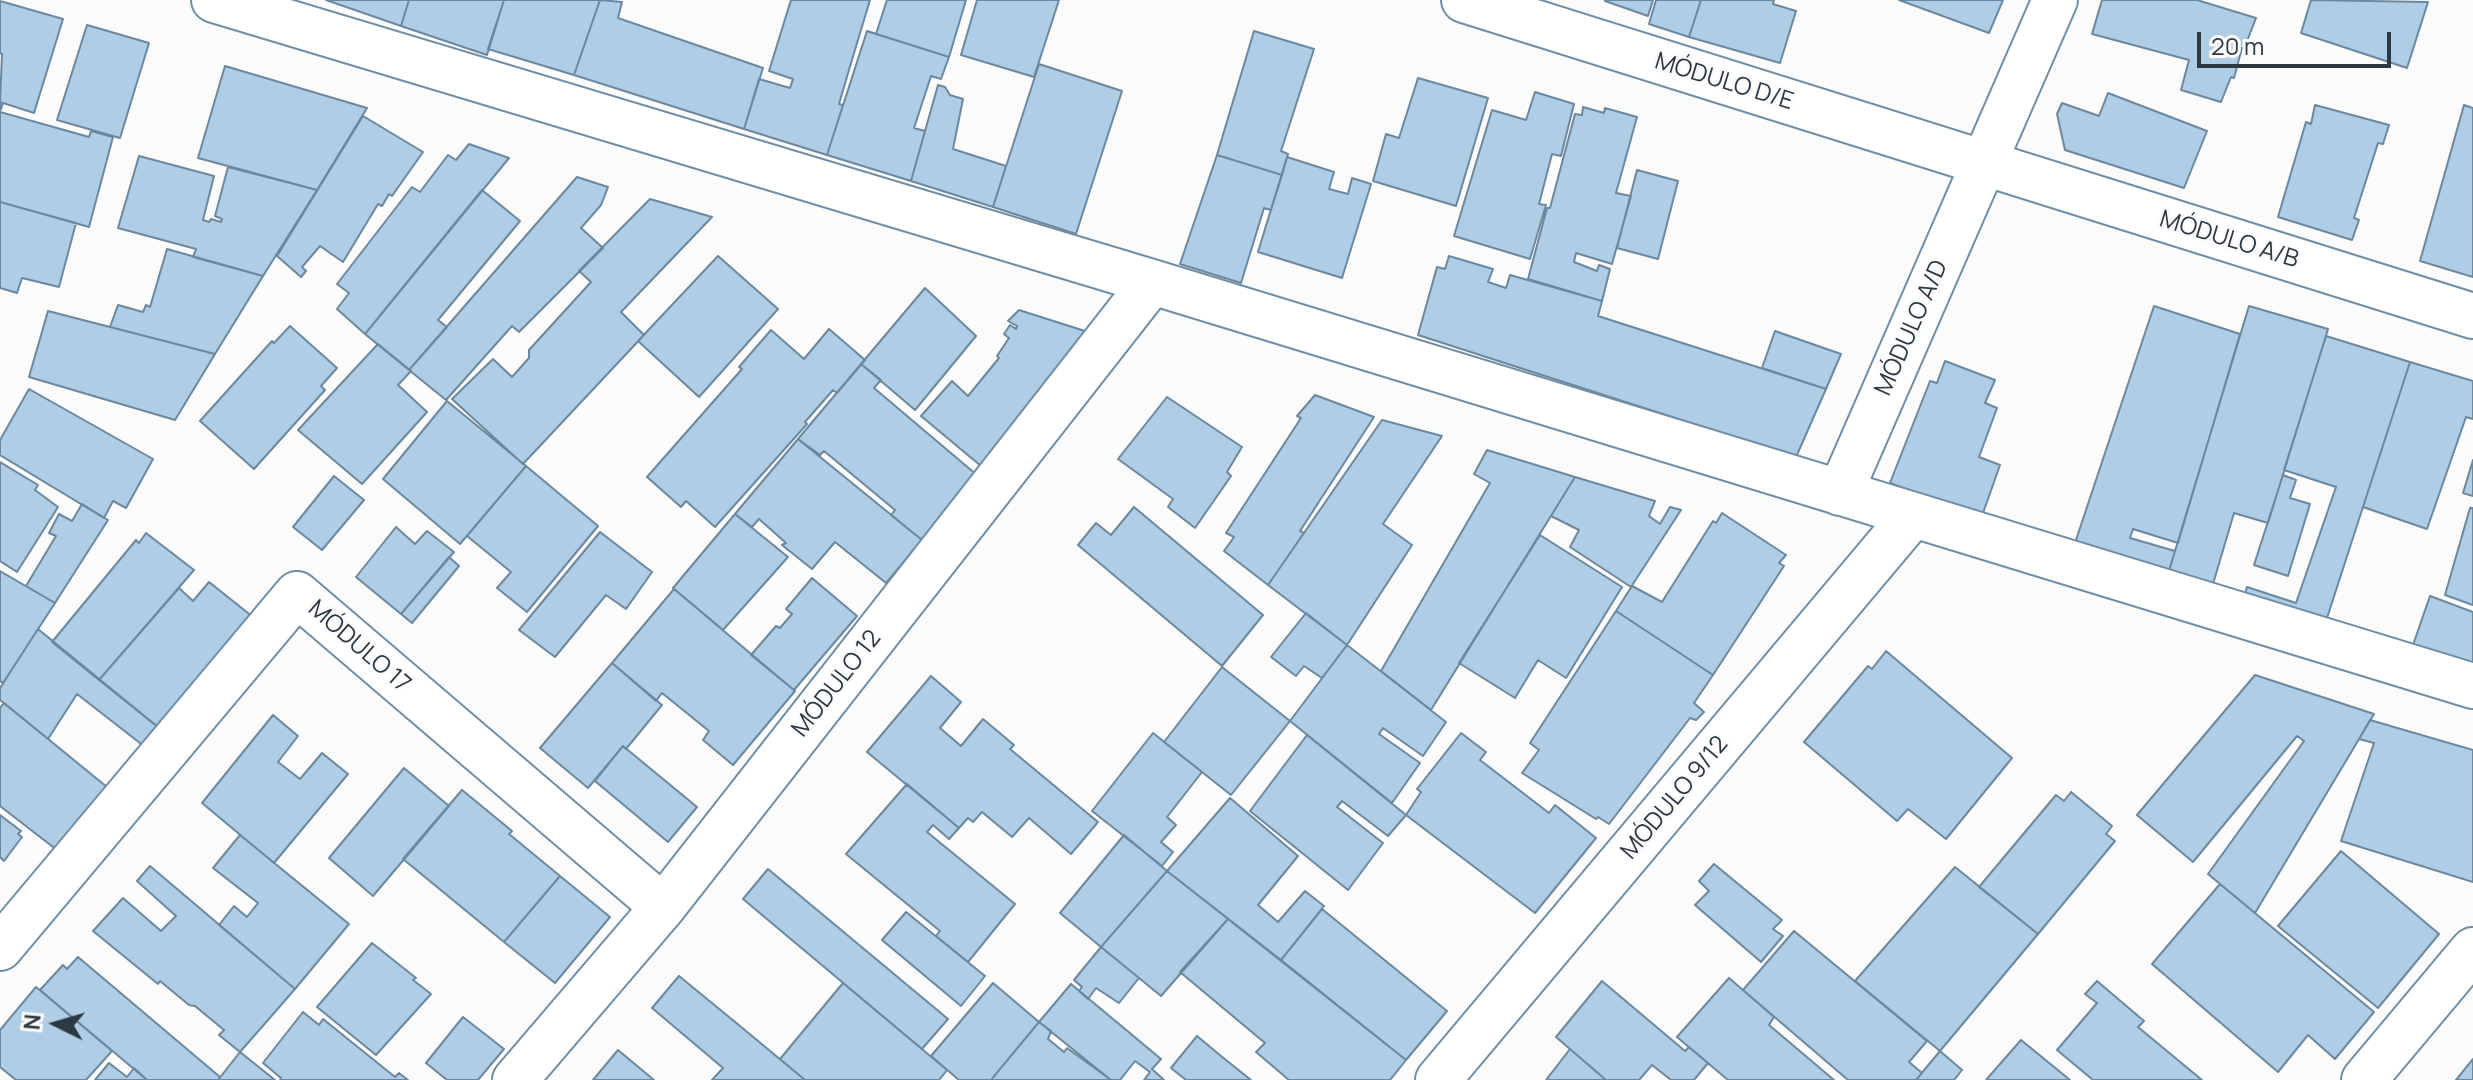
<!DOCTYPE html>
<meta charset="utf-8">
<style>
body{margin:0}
#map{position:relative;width:2473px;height:1080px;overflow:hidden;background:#fbfbfb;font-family:Manrope,sans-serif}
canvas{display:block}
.north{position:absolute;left:16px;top:984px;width:80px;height:80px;-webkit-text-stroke:6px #fbfbfb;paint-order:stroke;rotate:275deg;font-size:22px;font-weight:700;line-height:32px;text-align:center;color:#2c3942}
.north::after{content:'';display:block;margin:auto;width:28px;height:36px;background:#2c3942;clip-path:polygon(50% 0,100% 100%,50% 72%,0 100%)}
.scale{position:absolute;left:2197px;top:32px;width:194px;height:36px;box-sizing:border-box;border:4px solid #2c3942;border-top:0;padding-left:10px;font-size:24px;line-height:28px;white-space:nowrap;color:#2c3942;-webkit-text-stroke:6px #fbfbfb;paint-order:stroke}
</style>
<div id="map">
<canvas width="2473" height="1080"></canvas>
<div class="north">N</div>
<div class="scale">20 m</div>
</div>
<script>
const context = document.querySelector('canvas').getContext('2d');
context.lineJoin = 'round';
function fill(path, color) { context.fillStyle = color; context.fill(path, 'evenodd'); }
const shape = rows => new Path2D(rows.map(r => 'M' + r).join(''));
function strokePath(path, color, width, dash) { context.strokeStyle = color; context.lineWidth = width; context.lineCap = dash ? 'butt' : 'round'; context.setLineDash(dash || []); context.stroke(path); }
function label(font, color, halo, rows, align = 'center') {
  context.font = font + ' Manrope,sans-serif'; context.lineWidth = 6; context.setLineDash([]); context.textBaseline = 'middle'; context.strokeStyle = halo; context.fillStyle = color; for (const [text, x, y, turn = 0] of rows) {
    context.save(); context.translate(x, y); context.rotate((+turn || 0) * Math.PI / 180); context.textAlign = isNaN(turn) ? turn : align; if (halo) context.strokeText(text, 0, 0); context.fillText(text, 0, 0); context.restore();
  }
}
const building = shape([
 [326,0,409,0,401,26,326,0],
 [409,0,504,0,487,55,401,26,409,0],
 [504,0,600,0,574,75,488,49,504,0],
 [600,0,622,2,618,18,763,68,744,129,574,75,600,0],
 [791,0,870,0,851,63,839,104,843,105,827,155,744,129,759,79,790,88,793,79,769,71,791,0],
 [887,0,966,0,949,57,876,34,887,0],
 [977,0,1059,0,1034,77,961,55,977,0],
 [1653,0,1648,16,1605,1,1605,0,1653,0],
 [1656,0,1701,0,1689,37,1649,24,1656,0],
 [1701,0,1774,0,1773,4,1796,11,1780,63,1689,37,1701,0],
 [1899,0,2003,0,1989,33,1899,0],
 [2102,0,2197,0,2256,18,2244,49,2242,48,2234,78,2231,77,2221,102,2181,90,2189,60,2092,34,2102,0],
 [2311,0,2428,2,2407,68,2301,33,2311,0],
 [0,1,63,19,34,113,0,102,2,54,0,53,0,1],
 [87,25,149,43,120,138,57,120,87,25],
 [867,31,949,57,941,79,931,76,914,128,925,131,911,181,827,155,867,31],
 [1254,31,1314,49,1281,151,1288,154,1282,175,1217,155,1254,31],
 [1039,64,1122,91,1076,234,993,207,1039,64],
 [225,66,367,108,317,190,198,158,225,66],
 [1418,78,1488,98,1456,206,1373,181,1386,134,1399,138,1418,78],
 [938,85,945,87,950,95,963,99,953,149,1006,166,993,207,911,181,938,85],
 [1535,92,1574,104,1561,156,1552,154,1539,204,1546,205,1530,259,1454,236,1492,110,1526,120,1535,92],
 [2108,93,2207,131,2184,188,2065,150,2057,114,2062,103,2099,116,2108,93],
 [0,102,3,103,0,112,89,137,91,131,113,137,89,227,0,202,0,102],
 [2315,105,2389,125,2383,144,2378,143,2354,218,2359,220,2352,240,2278,217,2306,122,2311,124,2315,105],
 [2464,105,2473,108,2473,277,2420,261,2464,105],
 [1583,107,1604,113,1605,108,1637,117,1616,193,1631,196,1612,264,1576,253,1574,262,1597,271,1599,265,1610,269,1602,301,1528,279,1547,208,1550,208,1575,114,1582,115,1583,107],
 [363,116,423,152,392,196,389,194,382,206,378,204,343,262,320,246,302,267,306,271,301,277,277,256,363,116],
 [469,144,509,158,365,334,337,309,349,293,337,284,412,187,420,192,448,155,456,160,469,144],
 [1217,155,1282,175,1271,210,1264,208,1241,283,1180,264,1217,155],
 [139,156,214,176,203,220,209,222,211,219,221,222,222,219,215,216,228,167,317,190,263,276,193,257,196,249,118,228,139,156],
 [1287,157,1334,172,1329,189,1348,194,1352,178,1371,184,1342,278,1258,252,1287,157],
 [1637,170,1678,181,1658,259,1617,248,1637,170],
 [577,177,608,187,601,205,581,228,603,248,519,332,512,326,446,400,409,370,577,177],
 [482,190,520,221,438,320,447,327,409,370,365,334,482,190],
 [650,199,712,217,621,312,644,335,523,464,452,399,493,359,512,377,529,358,529,350,591,282,579,271,650,199],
 [0,202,76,223,59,287,22,278,17,293,0,288,0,202],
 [167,249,263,276,215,354,110,327,118,305,143,312,146,305,150,307,167,249],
 [718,256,778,309,699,397,638,341,718,256],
 [1449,256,1493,269,1488,282,1506,288,1510,275,1602,301,1598,316,1826,389,1796,457,1418,335,1437,267,1445,269,1449,256],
 [925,288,976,336,915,410,861,364,925,288],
 [2154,306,2240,334,2178,543,2133,529,2130,538,2175,551,2169,571,2075,543,2154,306],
 [2249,306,2328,329,2268,523,2234,513,2213,584,2169,571,2249,306],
 [1019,310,1088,332,987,471,921,416,952,381,968,396,999,358,997,356,1009,338,1004,334,1010,325,1016,329,1017,326,1008,321,1019,310],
 [48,311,110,327,215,354,175,420,29,377,48,311],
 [290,326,337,368,321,386,325,390,254,469,200,421,272,341,274,343,290,326],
 [829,329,865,360,837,393,833,390,805,422,807,424,715,527,686,501,681,507,647,477,742,369,739,367,771,330,804,359,829,329],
 [1775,331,1841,354,1826,389,1762,368,1775,331],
 [2326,336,2410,362,2327,618,2245,594,2247,587,2296,603,2336,487,2284,470,2326,336],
 [378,344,411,371,398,385,427,412,362,484,298,430,378,344],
 [1945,361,1995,380,1985,403,1997,408,1979,457,2000,465,1983,513,1958,509,1890,483,1930,381,1937,383,1945,361],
 [2410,362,2473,381,2473,419,2466,417,2427,529,2363,507,2410,362],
 [861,364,881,380,874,388,978,476,922,540,891,515,895,510,824,451,820,455,798,439,861,364],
 [29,389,153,459,126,508,113,501,104,518,0,455,0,440,29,389],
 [1315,395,1374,417,1300,531,1304,533,1268,585,1224,551,1234,537,1226,533,1301,418,1297,416,1315,395],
 [1167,397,1242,447,1227,472,1231,476,1195,528,1168,507,1173,499,1118,459,1167,397],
 [447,401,526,466,460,544,383,479,447,401],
 [1382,420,1442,436,1383,524,1412,545,1347,645,1268,585,1382,420],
 [798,439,922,540,886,583,835,542,812,569,782,545,786,543,759,519,752,527,735,514,798,439],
 [1487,450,1575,477,1431,710,1381,671,1490,483,1474,474,1487,450],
 [2473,460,2473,496,2463,493,2473,460],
 [0,462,38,485,35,490,58,507,17,572,0,561,0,462],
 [526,466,598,526,527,612,497,588,511,572,467,536,526,466],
 [2283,475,2296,480,2290,498,2310,504,2288,576,2254,565,2283,475],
 [334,476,364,500,322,550,293,527,334,476],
 [1575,477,1655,501,1649,516,1660,524,1670,507,1681,510,1631,587,1570,547,1579,530,1551,516,1575,477],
 [82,504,108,520,55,603,26,586,56,536,49,533,59,514,72,521,82,504],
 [1134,507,1263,615,1222,666,1078,545,1096,523,1111,535,1134,507],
 [2470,508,2473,508,2473,605,2445,595,2470,508],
 [1722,513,1786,555,1779,563,1784,566,1713,675,1616,611,1632,586,1662,602,1713,521,1716,523,1722,513],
 [735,514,788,557,723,630,673,588,735,514],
 [396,527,415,544,427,531,454,552,401,614,356,577,396,527],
 [600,532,652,572,626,609,606,595,555,657,519,630,600,532],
 [146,533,194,570,99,680,52,642,136,540,139,543,146,533],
 [1540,535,1622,587,1566,678,1538,660,1515,698,1459,663,1540,535],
 [449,557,459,566,412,623,401,614,449,557],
 [0,571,55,603,3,683,0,681,0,571],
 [812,578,857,616,794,690,751,655,776,626,780,628,792,614,786,609,812,578],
 [209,582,263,625,169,736,99,680,179,588,193,601,209,582],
 [674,589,795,691,733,765,703,740,709,731,662,693,656,701,612,663,674,589],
 [2430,596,2473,612,2473,665,2413,645,2430,596],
 [1616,611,1713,675,1694,703,1704,712,1696,720,1690,718,1609,824,1598,817,1596,819,1522,773,1539,750,1530,743,1616,611],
 [1306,613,1347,645,1322,678,1304,666,1296,676,1271,657,1306,613],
 [38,629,169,736,154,754,77,694,48,739,0,700,0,688,38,629],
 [1347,645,1446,722,1423,756,1383,728,1379,734,1420,763,1392,803,1290,721,1347,645],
 [1886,651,2012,758,1946,839,1908,809,1897,821,1804,742,1868,666,1872,669,1886,651],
 [612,663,662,705,626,749,623,746,588,788,540,748,612,663],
 [1222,667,1290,721,1231,795,1164,742,1222,667],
 [2255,675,2374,714,2255,913,2208,874,2304,741,2297,736,2193,862,2137,815,2255,675],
 [931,676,961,702,940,728,961,746,983,719,1014,745,1010,749,1098,822,1071,854,1029,818,1012,837,982,812,973,822,968,818,959,828,867,752,931,676],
 [4,703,118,796,66,857,0,806,0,708,4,703],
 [273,715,298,736,278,762,300,779,322,753,348,774,274,863,202,803,273,715],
 [2370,720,2473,750,2473,882,2341,841,2374,743,2359,739,2370,720],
 [1153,733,1202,772,1167,817,1176,825,1161,842,1173,852,1162,866,1092,811,1153,733],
 [1461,733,1486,752,1480,760,1549,813,1555,805,1596,838,1535,913,1406,815,1421,792,1417,789,1461,733],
 [1307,735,1406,815,1388,836,1342,801,1337,807,1383,843,1348,890,1250,811,1307,735],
 [623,746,697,807,668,842,595,781,623,746],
 [404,768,449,806,373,896,329,858,404,768],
 [907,784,959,828,949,839,933,825,927,832,1015,904,968,962,936,936,940,931,846,854,907,784],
 [462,790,512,831,509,834,560,876,504,942,403,859,462,790],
 [2071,792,2112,826,2106,834,2115,841,2038,934,1979,887,2056,795,2064,801,2071,792],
 [1230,798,1298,856,1258,905,1278,922,1305,891,1324,906,1281,960,1167,871,1230,798],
 [0,815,21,831,18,834,22,837,4,861,0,857,0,815],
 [240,835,349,924,295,989,219,925,234,906,247,917,258,903,213,868,240,835],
 [1124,835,1167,871,1101,947,1060,913,1124,835],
 [2341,851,2439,934,2378,1008,2278,926,2341,851],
 [1714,864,1782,920,1773,929,1783,936,1761,962,1695,905,1709,891,1699,881,1714,864],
 [150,866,295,989,240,1052,219,1035,224,1030,195,1006,189,1005,160,981,158,984,93,931,123,898,161,931,176,916,137,881,150,866],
 [1955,867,2038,934,1940,1051,1855,981,1955,867],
 [768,869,948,1019,922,1049,743,899,768,869],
 [1167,871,1228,919,1161,996,1101,947,1167,871],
 [560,876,610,917,555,983,504,942,560,876],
 [2220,884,2374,1012,2335,1059,2308,1035,2278,1072,2152,964,2220,884],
 [1322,909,1447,1011,1406,1060,1281,960,1322,909],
 [906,912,985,976,961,1006,882,940,906,912],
 [1228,919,1406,1060,1390,1080,1289,1080,1256,1052,1265,1043,1180,972,1228,919],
 [1794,931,1927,1041,1909,1062,1922,1073,1916,1080,1848,1080,1743,990,1794,931],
 [372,943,416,978,413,980,431,994,376,1055,317,1007,372,943],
 [1101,947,1139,978,1119,1003,1096,988,1088,999,1079,991,1082,987,1074,980,1101,947],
 [78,957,220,1077,218,1080,147,1080,40,990,63,965,67,969,78,957],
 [679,976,740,1026,805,1080,712,1080,723,1068,652,1008,679,976],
 [1729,978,1774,1017,1769,1025,1834,1080,1728,1080,1677,1037,1729,978],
 [1602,981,1685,1051,1689,1047,1708,1063,1694,1080,1671,1080,1652,1065,1639,1080,1606,1080,1556,1037,1602,981],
 [2097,981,2144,1021,2138,1027,2202,1080,2093,1080,2057,1050,2097,1003,2085,994,2097,981],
 [843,983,947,1070,939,1080,805,1080,780,1059,843,983],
 [993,983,1039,1022,991,1080,959,1080,931,1056,993,983],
 [1071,984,1161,1059,1152,1069,1164,1080,1144,1080,1150,1072,1135,1061,1120,1080,1111,1080,1039,1022,1071,984],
 [36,987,112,1051,86,1080,16,1080,0,1067,0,1030,36,987],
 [303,1012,319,1025,323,1019,395,1077,399,1073,408,1080,280,1080,281,1078,263,1063,303,1012],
 [463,1017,504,1049,478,1080,447,1080,426,1063,463,1017],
 [1039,1022,1051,1031,1048,1039,1064,1052,1067,1048,1111,1080,991,1080,1039,1022],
 [1197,1036,1221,1056,1251,1080,1186,1080,1171,1068,1197,1036],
 [2021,1040,2070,1080,1986,1080,2021,1040],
 [1570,1049,1606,1080,1546,1080,1570,1049],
 [618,1050,654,1080,593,1080,618,1050],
 [1940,1051,1962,1070,1954,1080,1916,1080,1940,1051],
 [240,1052,275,1080,218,1080,240,1052],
 [2473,1059,2473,1080,2456,1080,2473,1059],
 [109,1063,127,1077,134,1068,147,1080,95,1080,109,1063]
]);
fill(building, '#afcde5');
strokePath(building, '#6c889e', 2);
const minor = shape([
 [214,0,1152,282,2473,686],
 [1464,0,2473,316],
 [1840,493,2055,0],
 [0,948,297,594,663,907],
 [515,1080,663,907,1152,282],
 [1438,1080,1912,516],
 [2364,1080,2473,950]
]);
strokePath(minor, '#718ea5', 48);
strokePath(minor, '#fff', 44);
label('24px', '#2c3942', '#fbfbfb', [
 ["MÓDULO D/E",1724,82,17],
 ["MÓDULO A/B",2229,240,17],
 ["MÓDULO A/D",1912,328,-66],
 ["MÓDULO 17",359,647,41],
 ["MÓDULO 12",837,684,-52],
 ["MÓDULO 9/12",1675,798,-50]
]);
</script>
